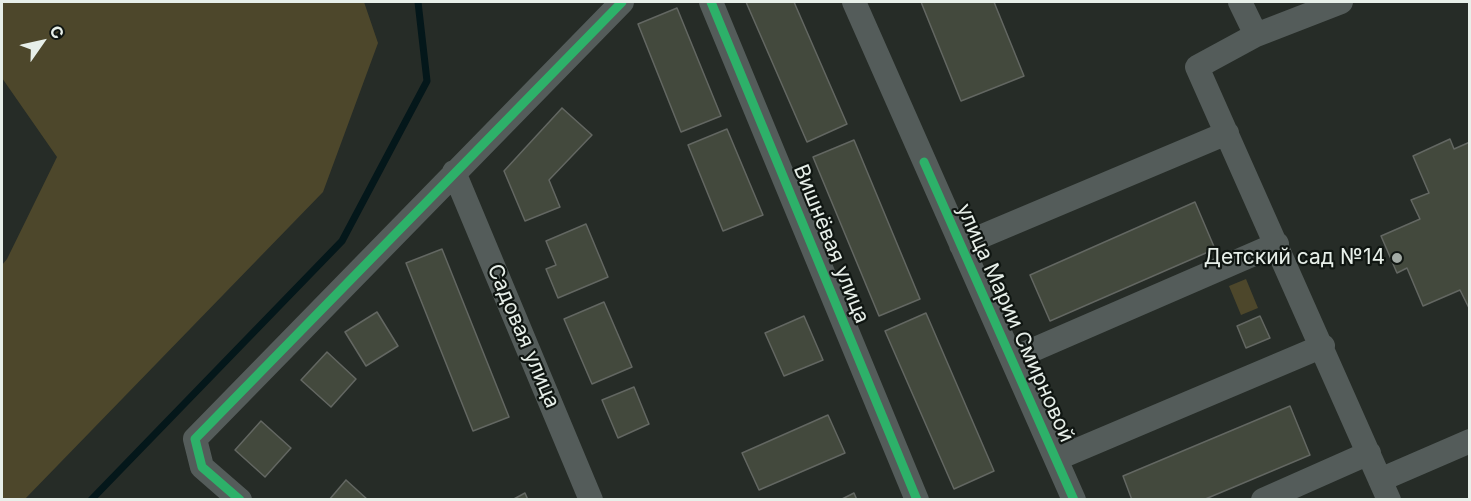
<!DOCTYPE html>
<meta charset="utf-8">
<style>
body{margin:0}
#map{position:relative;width:1471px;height:501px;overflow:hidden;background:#262c27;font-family:Inter,sans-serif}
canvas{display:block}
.frame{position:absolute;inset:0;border:3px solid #e7efe9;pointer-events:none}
.north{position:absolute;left:12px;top:12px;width:60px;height:60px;-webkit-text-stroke:4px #101612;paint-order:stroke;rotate:56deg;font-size:16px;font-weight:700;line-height:24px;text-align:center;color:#e7efe9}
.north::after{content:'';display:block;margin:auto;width:21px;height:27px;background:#e7efe9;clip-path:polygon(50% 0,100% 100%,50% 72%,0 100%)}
</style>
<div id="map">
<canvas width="1471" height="501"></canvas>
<div class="frame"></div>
<div class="north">С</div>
</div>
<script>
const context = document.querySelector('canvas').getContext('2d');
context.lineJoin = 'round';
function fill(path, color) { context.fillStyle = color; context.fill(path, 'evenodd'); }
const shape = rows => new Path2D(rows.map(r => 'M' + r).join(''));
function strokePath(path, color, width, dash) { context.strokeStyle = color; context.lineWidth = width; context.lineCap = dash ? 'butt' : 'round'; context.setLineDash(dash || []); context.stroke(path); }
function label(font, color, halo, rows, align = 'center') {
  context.font = font + ' Inter,sans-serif'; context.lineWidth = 4.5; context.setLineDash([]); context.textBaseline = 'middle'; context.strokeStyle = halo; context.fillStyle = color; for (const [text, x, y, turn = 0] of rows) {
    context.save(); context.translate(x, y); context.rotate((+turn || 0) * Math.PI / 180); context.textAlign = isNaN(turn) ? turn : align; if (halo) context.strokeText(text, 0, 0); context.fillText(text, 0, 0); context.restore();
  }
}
fill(shape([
 [2,2,364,2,378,43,323,192,24,500,2,499,2,265,7,259,57,157,2,78],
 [1246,279,1258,308,1241,315,1229,286]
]), '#4d472b');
strokePath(shape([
 [91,500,342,241,427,81,418,2]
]), '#04171a', 7);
const building = shape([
 [746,2,794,2,847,124,807,142,746,2],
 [921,2,994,2,1024,76,961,101,921,2],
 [677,8,721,116,681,132,638,24,677,8],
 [562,108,592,135,549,180,560,207,525,221,504,171,562,108],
 [727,129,763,215,723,231,688,145,727,129],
 [1450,139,1454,149,1470,142,1470,310,1460,290,1423,306,1407,268,1397,273,1381,236,1420,219,1411,200,1429,193,1413,156,1450,139],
 [854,140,920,299,879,316,813,157,854,140],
 [1195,202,1215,249,1050,321,1030,275,1195,202],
 [586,224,608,277,558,298,546,269,556,265,546,241,586,224],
 [442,249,509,417,473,431,406,263,442,249],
 [604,302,632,367,592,384,564,319,604,302],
 [377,312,398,346,366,366,345,332,377,312],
 [926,313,994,471,954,489,885,331,926,313],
 [804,316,823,360,784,376,765,333,804,316],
 [1260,316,1270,338,1246,348,1237,326,1260,316],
 [327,352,356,379,331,407,301,380,327,352],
 [634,387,649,424,618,438,602,400,634,387],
 [1290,406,1310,455,1203,500,1132,500,1123,476,1290,406],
 [828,415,845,453,759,490,742,453,828,415],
 [261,421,291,448,265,477,235,450,261,421],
 [346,480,368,500,329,500,346,480],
 [525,493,528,500,512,500,525,493],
 [854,493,857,500,840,500,854,493]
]);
fill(building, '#43493d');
strokePath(building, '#636762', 1.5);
strokePath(shape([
 [711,2,917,500],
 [854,2,1074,500],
 [1240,2,1256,35,1341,2],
 [1256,35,1197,67,1389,500],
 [454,172,591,500],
 [961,245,1227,133],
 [1012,359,1277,244],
 [1056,459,1323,346],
 [1380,480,1470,441],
 [240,500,202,467,195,439,622,2],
 [1263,500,1369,453]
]), '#545c5a', 24);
strokePath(shape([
 [711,2,917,500],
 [924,162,1074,500],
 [240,500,202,467,195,439,622,2]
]), '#2db169', 9);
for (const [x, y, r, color] of [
 [1397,258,6,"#a3aba5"]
]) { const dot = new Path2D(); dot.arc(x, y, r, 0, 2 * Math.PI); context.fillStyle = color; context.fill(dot); strokePath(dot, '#101612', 2); }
label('21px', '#e7efe9', '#101612', [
 ["Вишнёвая улица",831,244,68],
 ["улица Марии Смирновой",1015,323,66],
 ["Садовая улица",523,336,67]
]);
label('21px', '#e7efe9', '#101612', [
 ["Детский сад №14",1385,258]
], 'right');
</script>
